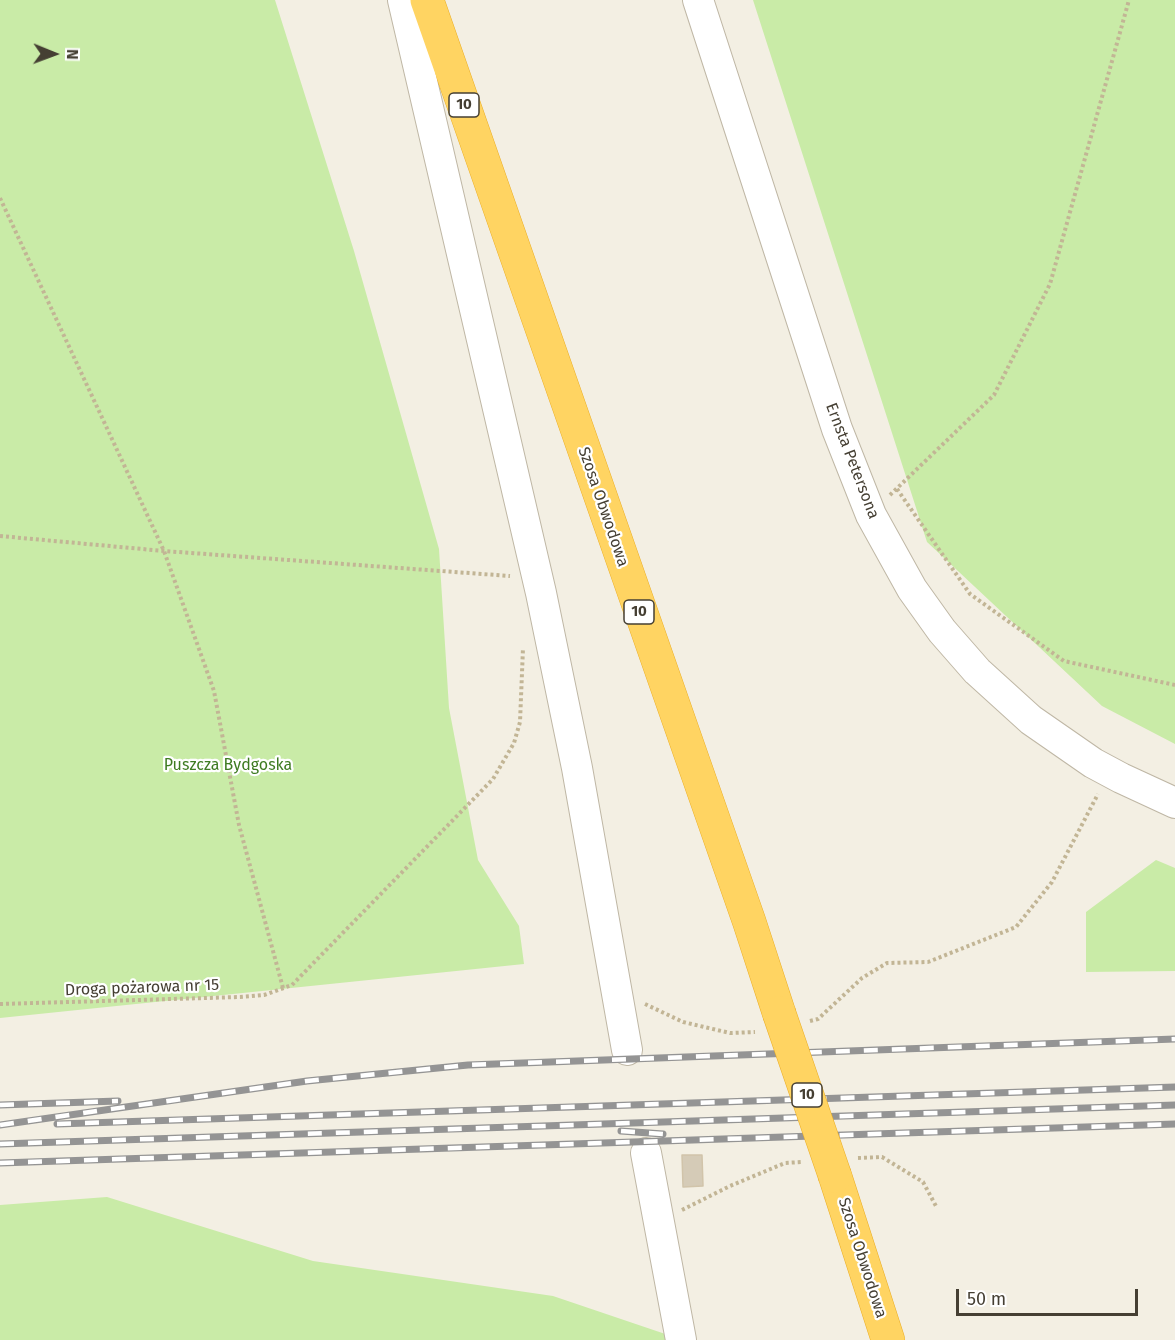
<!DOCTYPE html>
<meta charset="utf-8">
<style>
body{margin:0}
#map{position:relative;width:1175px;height:1340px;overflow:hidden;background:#f3efe3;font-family:"Fira Sans",sans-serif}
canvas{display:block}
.north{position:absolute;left:24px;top:24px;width:60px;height:60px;-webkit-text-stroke:4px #fff;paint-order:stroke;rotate:91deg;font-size:16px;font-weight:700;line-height:24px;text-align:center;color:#453f33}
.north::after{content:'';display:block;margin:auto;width:21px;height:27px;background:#453f33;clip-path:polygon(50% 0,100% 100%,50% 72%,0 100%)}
.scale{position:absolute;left:956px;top:1289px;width:182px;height:27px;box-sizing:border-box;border:3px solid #453f33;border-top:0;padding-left:8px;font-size:18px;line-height:21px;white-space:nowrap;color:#453f33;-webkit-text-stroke:4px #fff;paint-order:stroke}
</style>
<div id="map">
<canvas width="1175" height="1340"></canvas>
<div class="north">N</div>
<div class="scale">50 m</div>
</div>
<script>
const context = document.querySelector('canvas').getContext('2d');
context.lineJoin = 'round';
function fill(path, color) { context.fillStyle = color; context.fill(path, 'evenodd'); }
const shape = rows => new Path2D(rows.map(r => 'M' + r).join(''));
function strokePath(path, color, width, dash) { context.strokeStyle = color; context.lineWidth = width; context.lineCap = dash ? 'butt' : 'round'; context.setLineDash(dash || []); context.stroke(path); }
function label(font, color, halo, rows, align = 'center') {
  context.font = font + ' "Fira Sans",sans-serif'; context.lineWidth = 4.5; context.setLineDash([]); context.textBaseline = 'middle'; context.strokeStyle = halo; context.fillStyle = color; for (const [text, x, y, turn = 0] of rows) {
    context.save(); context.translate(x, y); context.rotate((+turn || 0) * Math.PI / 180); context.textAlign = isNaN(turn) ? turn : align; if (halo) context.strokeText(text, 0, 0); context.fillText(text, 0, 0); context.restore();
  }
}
fill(shape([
 [0,0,275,0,354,251,439,549,449,708,478,860,519,926,524,964,0,1018],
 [753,0,1175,0,1175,744,1102,706,927,542],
 [1156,860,1175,868,1175,971,1086,972,1086,912],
 [107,1197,313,1261,553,1296,683,1340,0,1340,0,1205]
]), '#c9eba7');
const building = shape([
 [682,1155,702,1155,703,1186,683,1187,682,1155]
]);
fill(building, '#d5cbb7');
strokePath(building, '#d1c4aa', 1.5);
const minor = shape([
 [403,0,541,593,577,768,627,1050],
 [698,0,837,429,871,515,912,589,942,631,977,671,1031,720,1093,763,1121,778,1175,803],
 [646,1153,681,1340]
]);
const highway = shape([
 [427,0,749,921,779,1013],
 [835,1176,888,1340]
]);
strokePath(minor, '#bfb7a5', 32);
strokePath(highway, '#eaad26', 34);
strokePath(shape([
 [0,198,164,551,214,691,239,825,283,988],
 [897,489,970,594,1064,661,1175,685],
 [890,495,994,395,1050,284,1129,0],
 [0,536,164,551,510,576],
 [0,1004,240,997,264,995,292,985,493,779,514,743,520,722,523,648],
 [645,1004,683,1022,730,1033,755,1032],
 [810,1021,818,1019,862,978,887,963,928,962,1016,927,1052,882,1098,794],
 [858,1158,882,1157,923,1182,937,1208],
 [682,1210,730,1186,785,1163,802,1162]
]), '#c2b595', 4, [3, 3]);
strokePath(minor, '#fff', 30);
strokePath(highway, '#ffd462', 33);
const rail = shape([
 [0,1105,118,1101],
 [57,1124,1175,1087],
 [0,1125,307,1081,468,1065,1175,1039],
 [621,1131,663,1134],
 [0,1144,1175,1105],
 [0,1163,1175,1124]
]);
strokePath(rail, '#949494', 7);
strokePath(rail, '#fff', 4.5, [14]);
const highwayBridge = shape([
 [779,1013,835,1176]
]);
strokePath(highwayBridge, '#eaad26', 34, []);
strokePath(highwayBridge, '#ffd462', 33);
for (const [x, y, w] of [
 [464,105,30],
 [639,612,30],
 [807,1095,30]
]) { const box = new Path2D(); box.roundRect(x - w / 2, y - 12, w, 24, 4.5); context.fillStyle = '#fff'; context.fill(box); strokePath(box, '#453f33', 1.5); }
label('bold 15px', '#453f33', null, [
 ["10",464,105],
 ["10",639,612],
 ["10",807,1095]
]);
label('16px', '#453f33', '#fff', [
 ["Ernsta Petersona",852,461,69],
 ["Szosa Obwodowa",603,507,71],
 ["Droga pożarowa nr 15",142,988,-2],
 ["Szosa Obwodowa",862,1258,72]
]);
label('16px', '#3e7b22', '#fff', [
 ["Puszcza Bydgoska",228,766]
]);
</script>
